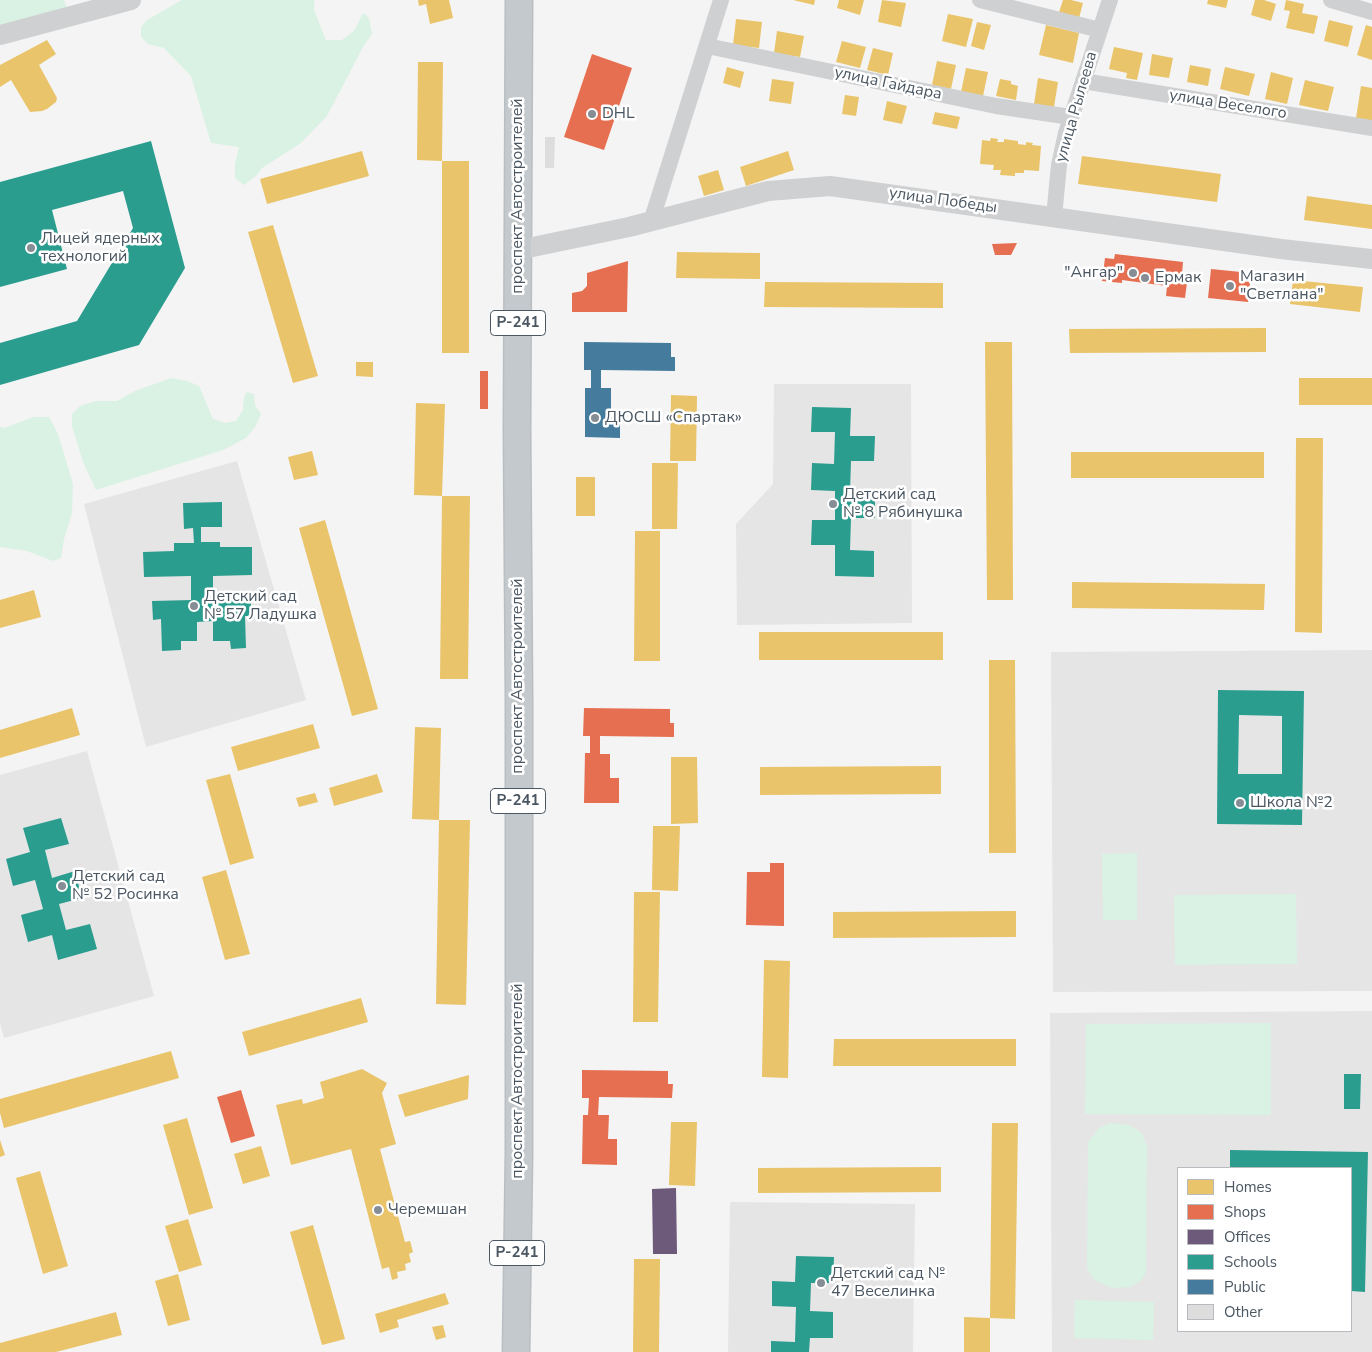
<!DOCTYPE html>
<meta charset="utf-8">
<style>
body{margin:0}
#map{position:relative;width:1372px;height:1352px;overflow:hidden;background:#f4f4f4;font-family:"Nunito Sans",sans-serif}
canvas{display:block}
.legend{position:absolute;left:1177px;top:1167px;width:175px;height:165px;box-sizing:border-box;background:#fff;border:1px solid #b7bbc0;margin:0;padding:6px 9px;list-style:none;font-size:15px;color:#4a5661}
.legend li{display:flex;align-items:center;gap:10px;height:25px}
.legend b{width:25px;border:1px solid #b7bbc0}
</style>
<div id="map">
<canvas width="1372" height="1352"></canvas>
<ul class="legend">
<li><b style="height:14px;background:#e9c46a"></b>Homes</li>
<li><b style="height:14px;background:#e76f51"></b>Shops</li>
<li><b style="height:14px;background:#6d597a"></b>Offices</li>
<li><b style="height:14px;background:#2a9d8f"></b>Schools</li>
<li><b style="height:14px;background:#457b9d"></b>Public</li>
<li><b style="height:14px;background:#ddddde"></b>Other</li>
</ul>
</div>
<script>
const context = document.querySelector('canvas').getContext('2d');
context.lineJoin = 'round';
function fill(path, color) { context.fillStyle = color; context.fill(path, 'evenodd'); }
const shape = rows => new Path2D(rows.map(r => 'M' + r).join(''));
function strokePath(path, color, width, dash) { context.strokeStyle = color; context.lineWidth = width; context.lineCap = dash ? 'butt' : 'round'; context.setLineDash(dash || []); context.stroke(path); }
function label(font, color, halo, rows, align = 'center') {
  context.font = font + ' "Nunito Sans",sans-serif'; context.lineWidth = 5; context.setLineDash([]); context.textBaseline = 'middle'; context.strokeStyle = halo; context.fillStyle = color; for (const [text, x, y, turn = 0] of rows) {
    context.save(); context.translate(x, y); context.rotate((+turn || 0) * Math.PI / 180); context.textAlign = isNaN(turn) ? turn : align; if (halo) context.strokeText(text, 0, 0); context.fillText(text, 0, 0); context.restore();
  }
}
fill(shape([
 [774,384,911,384,912,623,737,625,736,524,773,484],
 [237,461,306,700,146,747,84,504],
 [1372,650,1372,991,1053,992,1051,652],
 [87,751,154,996,4,1038,0,1024,0,775],
 [1372,1011,1372,1352,1052,1352,1050,1013],
 [1178,1168,1351,1168,1351,1331,1178,1331],
 [730,1202,915,1204,913,1352,728,1352]
]), '#e6e5e6');
fill(shape([
 [0,0,64,0,67,9,5,27,0,24],
 [182,0,314,0,314,10,326,40,342,40,354,31,363,13,369,18,372,34,363,47,327,116,301,143,262,168,257,175,244,185,235,178,235,164,239,147,211,143,191,76,164,48,148,44,141,37,141,27,147,20],
 [171,378,187,381,199,386,213,419,225,423,236,421,243,410,244,397,247,392,254,394,255,405,261,414,255,427,246,438,223,450,96,490,83,462,72,426,72,414,80,406,96,401,117,401,135,391],
 [34,417,49,417,58,434,73,484,72,513,64,539,61,558,53,561,27,551,0,547,0,427,4,428],
 [1137,853,1137,920,1103,920,1102,854],
 [1296,894,1297,964,1175,965,1174,895],
 [1271,1023,1271,1115,1085,1114,1086,1024],
 [1111,1123,1129,1125,1142,1133,1147,1146,1146,1272,1141,1281,1130,1287,1112,1288,1094,1280,1087,1269,1088,1142,1099,1128],
 [1075,1300,1154,1302,1153,1340,1074,1338]
]), '#d9f2e3');
fill(shape([
 [418,0,449,0,453,18,430,24,426,4,419,6],
 [793,0,815,0,814,5],
 [839,0,864,0,860,15,837,8],
 [882,0,906,3,901,27,878,22],
 [1063,0,1071,0,1083,3,1079,18,1059,12],
 [1208,0,1228,0,1226,8,1207,4],
 [1255,0,1264,0,1276,4,1271,21,1251,15],
 [1286,0,1304,4,1302,13,1318,16,1314,34,1286,28,1290,11,1284,10],
 [948,14,973,19,966,47,942,41],
 [736,19,762,22,759,48,733,45],
 [1329,20,1353,26,1348,47,1324,41],
 [977,22,991,25,984,50,971,46],
 [1046,25,1079,33,1073,63,1039,55],
 [1366,25,1372,27,1372,60,1357,55],
 [777,31,804,36,800,57,774,53],
 [47,40,56,54,39,65,57,98,56,102,47,109,42,111,30,112,11,80,0,87,0,65],
 [842,41,866,47,860,68,836,62],
 [1114,47,1143,53,1137,80,1126,78,1127,73,1109,69],
 [873,48,893,53,888,75,867,70],
 [1152,54,1173,58,1169,78,1149,75],
 [937,61,956,65,951,89,932,85],
 [418,62,443,62,442,161,417,160],
 [1190,65,1211,69,1208,86,1187,82],
 [727,67,744,72,740,88,723,83],
 [1225,67,1255,74,1249,96,1220,89],
 [966,68,988,72,983,96,961,92],
 [1271,72,1293,78,1287,104,1265,99],
 [1038,78,1058,82,1054,107,1034,104],
 [772,79,794,82,791,104,769,101],
 [1000,79,1011,81,1011,84,1018,86,1016,100,996,96],
 [1305,80,1334,87,1328,111,1299,105],
 [1361,86,1372,88,1372,121,1356,118],
 [845,95,859,97,856,116,842,114],
 [887,101,907,106,902,124,883,120],
 [935,112,960,117,957,129,932,124],
 [991,138,998,139,997,142,1004,142,1004,139,1018,141,1018,144,1026,145,1026,142,1033,143,1032,145,1041,146,1039,171,1024,170,1024,173,1015,173,1015,176,1000,175,1001,170,993,170,994,165,980,164,982,140,990,141],
 [362,151,369,176,267,204,260,179],
 [788,151,794,170,746,186,740,167],
 [1082,156,1221,174,1217,202,1078,184],
 [442,161,469,161,469,353,442,353],
 [718,170,724,190,704,196,698,176],
 [1307,196,1372,205,1372,229,1304,220],
 [273,225,318,376,293,383,248,232],
 [677,252,760,253,760,279,676,278],
 [1293,280,1363,287,1360,312,1290,304],
 [765,282,943,283,943,308,764,307],
 [1266,328,1266,352,1070,353,1069,329],
 [985,342,1012,342,1013,600,987,600],
 [356,362,373,362,373,377,356,376],
 [1299,378,1372,378,1372,405,1299,405],
 [671,395,697,396,696,461,670,461],
 [416,403,445,404,442,496,414,495],
 [1296,438,1323,438,1322,633,1295,632],
 [312,451,318,475,294,480,288,457],
 [1071,452,1264,452,1264,478,1071,478],
 [652,463,678,463,677,529,652,529],
 [576,477,595,477,595,516,576,516],
 [442,496,470,496,468,679,440,679],
 [325,520,378,709,352,716,299,528],
 [635,531,660,531,660,661,634,661],
 [1072,582,1265,584,1264,610,1072,608],
 [34,590,41,617,0,628,0,600],
 [759,632,943,632,943,660,759,660],
 [989,660,1015,660,1016,853,989,853],
 [72,708,80,735,0,758,0,730],
 [313,724,320,748,238,771,231,747],
 [415,727,441,728,439,820,412,819],
 [671,757,697,757,698,823,671,824],
 [941,766,941,794,760,795,760,767],
 [230,774,254,858,230,865,206,780],
 [377,774,383,792,334,806,329,788],
 [315,793,318,802,299,807,296,798],
 [439,820,470,820,466,1005,436,1004],
 [653,826,680,826,678,891,652,890],
 [226,870,250,954,225,960,202,877],
 [634,892,660,892,658,1022,633,1022],
 [1016,911,1016,937,833,938,833,912],
 [764,960,790,961,788,1078,762,1077],
 [361,998,368,1022,249,1056,242,1032],
 [834,1039,1016,1039,1016,1066,833,1066],
 [171,1051,179,1078,4,1128,0,1113,0,1099],
 [362,1069,387,1083,382,1093,396,1144,380,1149,405,1242,410,1241,413,1252,409,1254,411,1262,405,1264,406,1270,397,1272,398,1278,392,1280,389,1267,382,1269,351,1149,291,1165,276,1105,302,1099,303,1104,324,1098,320,1082],
 [469,1075,468,1099,405,1117,398,1095],
 [187,1118,213,1208,189,1215,163,1125],
 [671,1122,697,1122,695,1186,669,1185],
 [992,1123,1018,1123,1015,1319,990,1318,990,1352,964,1352,964,1317,990,1318],
 [0,1140,5,1155,0,1157],
 [261,1146,270,1176,243,1184,234,1154],
 [941,1167,941,1192,758,1193,758,1168],
 [40,1171,68,1266,43,1274,16,1178],
 [188,1219,202,1265,179,1272,165,1226],
 [313,1225,345,1339,322,1345,290,1232],
 [634,1259,660,1259,659,1352,633,1352],
 [178,1274,190,1320,168,1326,155,1281],
 [445,1293,449,1304,397,1320,399,1327,380,1333,375,1314],
 [116,1312,122,1335,56,1352,0,1352,0,1343],
 [443,1325,446,1337,436,1340,432,1327]
]), '#e9c46a');
fill(shape([
 [592,54,632,68,604,150,564,137],
 [1017,243,1011,255,995,255,992,244],
 [1115,254,1183,262,1182,274,1188,275,1185,298,1166,296,1167,286,1122,280,1122,283,1102,281,1105,258,1114,259],
 [628,261,627,312,572,312,572,293,582,291,587,286,587,273],
 [1211,269,1251,273,1248,302,1208,298],
 [480,371,488,371,488,409,480,409],
 [584,708,670,709,670,723,674,723,674,737,600,736,600,754,610,754,610,778,619,778,619,803,584,803,585,753,590,753,590,736,583,736],
 [770,863,784,863,784,926,746,925,747,872,770,872],
 [582,1070,668,1071,668,1084,673,1084,672,1098,599,1097,598,1115,609,1115,608,1139,617,1139,617,1165,582,1164,583,1115,588,1115,589,1098,582,1098],
 [241,1090,255,1136,231,1143,217,1097]
]), '#e76f51');
fill(shape([
 [676,1188,677,1254,653,1254,652,1189]
]), '#6d597a');
fill(shape([
 [151,141,185,268,139,345,0,385,0,343,77,321,133,228,123,191,52,210,67,269,0,287,0,182],
 [812,407,851,408,850,436,875,436,874,461,851,461,850,492,875,492,875,518,851,518,850,550,874,551,874,577,835,576,835,545,811,545,812,520,835,520,835,491,811,490,812,463,834,464,835,432,811,432],
 [222,502,222,527,201,527,201,542,220,542,220,547,252,547,252,575,213,576,213,599,251,598,251,616,245,616,246,648,231,649,230,641,213,641,213,621,197,622,197,641,181,641,181,650,162,651,161,619,153,620,152,601,191,600,191,576,144,577,143,552,174,551,174,543,194,543,193,528,184,529,183,503],
 [1218,690,1304,691,1302,825,1217,824],
 [1239,715,1282,716,1282,774,1238,774],
 [61,818,69,844,45,850,52,878,75,871,82,898,59,904,66,930,90,924,97,949,58,960,52,935,28,942,21,915,43,909,35,880,13,886,6,859,30,852,23,828],
 [1344,1074,1361,1074,1360,1109,1344,1109],
 [1230,1150,1368,1152,1365,1292,1351,1291,1351,1168,1230,1168],
 [796,1256,834,1257,833,1283,811,1283,810,1311,833,1312,833,1338,810,1338,809,1352,771,1352,771,1341,795,1342,796,1307,772,1306,772,1281,795,1282]
]), '#2a9d8f');
fill(shape([
 [584,342,671,343,671,357,675,357,675,371,601,370,601,388,611,388,611,412,620,412,620,438,585,437,585,388,591,388,591,370,584,370]
]), '#457b9d');
fill(shape([
 [545,137,555,137,554,168,545,168]
]), '#ddddde');
const trunk = shape([
 [516,1352,519,1153,519,698,517,429,519,0]
]);
strokePath(trunk, '#b9bec3', 29);
strokePath(shape([
 [980,0,1100,30],
 [1331,0,1372,12],
 [707,46,996,106,1071,117],
 [1083,81,1372,128],
 [1054,217,1059,165,1066,133,1110,0],
 [651,222,721,0]
]), '#ced0d2', 16);
strokePath(shape([
 [0,35,131,0],
 [518,250,629,227,768,191,830,186,1281,249,1372,259]
]), '#ced0d2', 20);
strokePath(trunk, '#c4c9cd', 26);
for (const [x, y, r, color] of [
 [592,114,5,"#868d94"],
 [31,248,5,"#868d94"],
 [1133,273,5,"#868d94"],
 [1145,278,5,"#868d94"],
 [1230,286,5,"#868d94"],
 [595,418,5,"#868d94"],
 [833,504,5,"#868d94"],
 [194,606,5,"#868d94"],
 [1240,803,5,"#868d94"],
 [62,886,5,"#868d94"],
 [378,1210,5,"#868d94"],
 [821,1283,5,"#868d94"]
]) { const dot = new Path2D(); dot.arc(x, y, r, 0, 2 * Math.PI); context.fillStyle = color; context.fill(dot); strokePath(dot, '#fff', 2); }
for (const [x, y, w] of [
 [518,323,55],
 [518,801,55],
 [517,1253,55]
]) { const box = new Path2D(); box.roundRect(x - w / 2, y - 12.5, w, 25, 4); context.fillStyle = '#fff'; context.fill(box); strokePath(box, '#4a5661', 1); }
label('bold 15px', '#4a5661', null, [
 ["Р-241",518,323],
 ["Р-241",518,801],
 ["Р-241",517,1253]
]);
label('16px', '#4a5661', '#fff', [
 ["улица Гайдара",888,84,12],
 ["улица Веселого",1228,105,9],
 ["улица Рылеева",1077,107,-74],
 ["проспект Автостроителей",518,196,-90],
 ["улица Победы",943,201,8],
 ["проспект Автостроителей",518,676,-90],
 ["проспект Автостроителей",518,1081,-90]
]);
label('16px', '#4a5661', '#fff', [
 ["DHL",602,114],
 ["Лицей ядерных",41,239],
 ["технологий",41,257],
 ["\"Ангар\"",1123,273,"right"],
 ["Магазин",1240,277],
 ["\"Светлана\"",1240,295],
 ["Ермак",1155,278],
 ["ДЮСШ «Спартак»",605,418],
 ["Детский сад",843,495],
 ["№ 8 Рябинушка",843,513],
 ["Детский сад",204,597],
 ["№ 57 Ладушка",204,615],
 ["Школа №2",1250,803],
 ["Детский сад",72,877],
 ["№ 52 Росинка",72,895],
 ["Черемшан",388,1210],
 ["Детский сад №",831,1274],
 ["47 Веселинка",831,1292]
], 'left');
</script>
